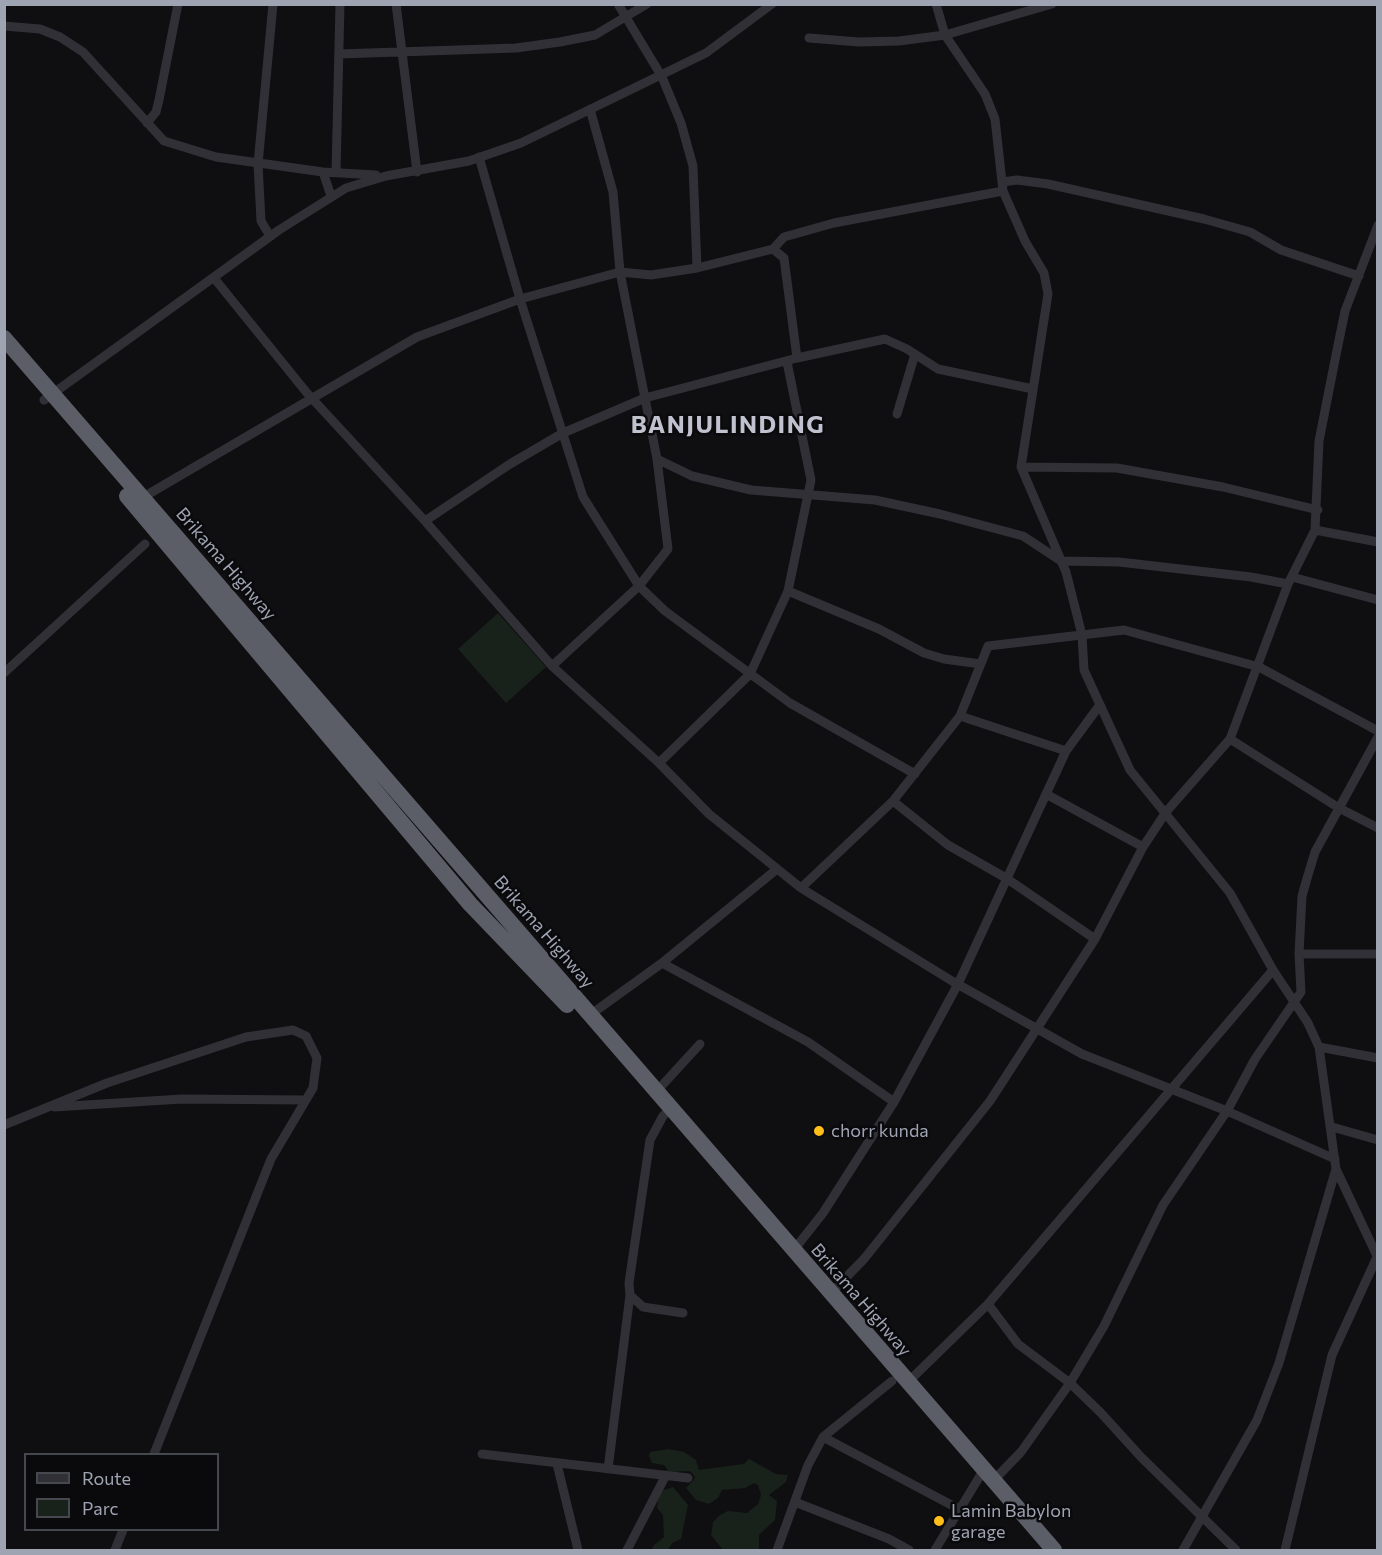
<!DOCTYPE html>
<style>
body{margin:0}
#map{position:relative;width:1382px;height:1555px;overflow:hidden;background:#0f0f11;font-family:Commissioner,sans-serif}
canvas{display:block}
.frame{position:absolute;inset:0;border:6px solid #9fa4b3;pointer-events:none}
.legend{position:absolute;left:24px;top:1453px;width:195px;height:78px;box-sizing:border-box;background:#0a0a0c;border:2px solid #46484f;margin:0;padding:8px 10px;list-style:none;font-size:18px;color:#9fa4b3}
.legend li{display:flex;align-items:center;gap:12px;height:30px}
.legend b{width:30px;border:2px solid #46484f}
</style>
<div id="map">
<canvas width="1382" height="1555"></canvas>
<div class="frame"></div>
<ul class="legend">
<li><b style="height:8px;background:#303036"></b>Route</li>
<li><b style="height:16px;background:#19211b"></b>Parc</li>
</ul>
</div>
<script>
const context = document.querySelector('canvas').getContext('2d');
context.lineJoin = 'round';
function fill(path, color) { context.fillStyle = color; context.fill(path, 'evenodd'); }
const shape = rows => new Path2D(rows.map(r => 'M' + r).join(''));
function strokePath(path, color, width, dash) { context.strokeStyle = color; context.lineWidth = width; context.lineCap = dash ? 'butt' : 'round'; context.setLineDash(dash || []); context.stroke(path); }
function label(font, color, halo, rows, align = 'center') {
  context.font = font + ' Commissioner,sans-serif'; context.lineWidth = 5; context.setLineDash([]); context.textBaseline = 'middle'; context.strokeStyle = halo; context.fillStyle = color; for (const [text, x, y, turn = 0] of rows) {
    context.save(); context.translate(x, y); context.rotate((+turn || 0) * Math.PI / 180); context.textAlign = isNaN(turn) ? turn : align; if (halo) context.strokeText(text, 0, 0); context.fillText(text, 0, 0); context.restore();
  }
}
fill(shape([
 [498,613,546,667,506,703,458,649],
 [669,1449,684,1452,696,1460,699,1470,744,1464,749,1459,776,1474,788,1475,786,1482,769,1495,777,1501,775,1520,759,1535,759,1550,723,1550,711,1535,713,1522,720,1515,728,1511,747,1513,758,1504,761,1495,758,1485,754,1483,745,1488,722,1490,718,1498,709,1504,696,1500,686,1488,695,1478,693,1474,689,1471,669,1472,664,1465,652,1463,649,1456,650,1452],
 [673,1487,688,1505,681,1539,672,1543,668,1550,652,1550,654,1545,664,1537,663,1515,657,1508,659,1495,661,1491]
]), '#19211b');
strokePath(shape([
 [396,4,417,172],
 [618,4,662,77,681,123,693,166,697,268],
 [936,4,945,35,985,94,995,119,1003,191,1025,241,1044,273,1048,294,1021,467,1066,572,1082,635,1084,670,1130,770,1230,893,1273,970,1308,1023,1319,1047,1336,1169,1378,1258],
 [4,26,40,29,60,37,83,52,164,141,216,157,323,172,376,175],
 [809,38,859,42,899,41,945,35,1052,4],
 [339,54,516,48,560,42,595,35,647,4],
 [147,123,156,112,159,100,178,4],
 [479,157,520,299,583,497,639,586,665,611,790,703,915,774],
 [323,172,331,196],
 [336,172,340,4],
 [1002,182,1017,180,1048,184,1204,219,1250,232,1281,250,1359,276],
 [270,236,261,221,258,164,273,4],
 [773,249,784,258,797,358],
 [214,278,307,393,425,521,552,666,659,763,709,814,801,888,952,981,1082,1054,1227,1111,1335,1159],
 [44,400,279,230,346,188,386,176,469,161,521,143,706,53,772,4],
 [897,414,915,354],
 [657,459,692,476,751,490,875,500,940,514,1023,536,1061,561,1119,562,1251,577,1288,584],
 [1021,467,1117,468,1223,487,1318,510],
 [140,499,417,337,520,299,620,272,651,275,697,268,773,249,784,237,834,223,1003,191],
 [425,521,510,464,563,433,645,398,797,358,885,339,907,349,938,369,1033,389],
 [1315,530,1378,542],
 [1292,577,1378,600],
 [788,591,879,629,924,653,944,659,981,664],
 [552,666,639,586,668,549,657,459,620,272,613,192,590,109],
 [4,673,145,544],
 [960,716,1066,751],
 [1230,739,1339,808,1378,828],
 [659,763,750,674,788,591,811,480,787,362],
 [1046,794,1143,847],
 [893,801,948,845,1006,878,1095,939],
 [801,888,893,801,960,716,988,646,1124,630,1259,667,1378,731],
 [1299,954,1378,954],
 [662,963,808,1042,894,1102],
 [590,1015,662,963,777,869],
 [1319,1047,1378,1058],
 [656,1092,700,1044],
 [54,1107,182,1099,306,1100],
 [670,1109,663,1116,650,1140,629,1283,630,1295,643,1307,683,1313],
 [4,1125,107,1083,246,1037,293,1030,306,1036,317,1058,313,1088,271,1159,154,1454],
 [1332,1127,1378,1140],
 [793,1251,823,1213,894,1102,958,984,1066,751,1099,706],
 [830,1294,864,1259,990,1101,1095,939,1143,847,1166,812,1230,739,1288,584,1315,530,1319,441,1336,355,1345,311,1378,225],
 [988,1304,1018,1344,1070,1383,1101,1413,1141,1457,1236,1550],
 [907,1383,988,1304,1273,970],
 [823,1437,959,1509],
 [482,1454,688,1478],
 [557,1464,578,1550],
 [608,1469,630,1295],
 [993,1481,1021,1452,1070,1383,1104,1326,1163,1205,1227,1111,1255,1059,1301,992,1299,954,1302,896,1308,875,1315,852,1378,737],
 [795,1502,889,1539,909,1550],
 [115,1550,123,1530],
 [627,1550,666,1475],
 [777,1550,808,1465,823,1437,892,1381],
 [935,1550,983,1471],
 [1183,1550,1257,1420,1279,1363,1336,1169],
 [1285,1550,1332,1355,1377,1257]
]), '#303036', 9);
strokePath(shape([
 [4,338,1054,1550],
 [127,496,470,904,567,1005]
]), '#5b5e67', 16);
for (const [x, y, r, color] of [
 [819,1131,6,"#ffbe19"],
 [939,1521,6,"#ffbe19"]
]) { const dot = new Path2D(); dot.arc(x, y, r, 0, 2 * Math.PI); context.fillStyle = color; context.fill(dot); strokePath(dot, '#0a0a0c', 2); }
label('18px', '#9fa4b3', '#0a0a0c', [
 ["Brikama Highway",226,564,49],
 ["Brikama Highway",544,932,49],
 ["Brikama Highway",861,1300,49]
]);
label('18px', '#9fa4b3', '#0a0a0c', [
 ["chorr kunda",831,1131],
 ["Lamin Babylon",951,1511],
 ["garage",951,1532]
], 'left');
context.letterSpacing = '1.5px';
label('bold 24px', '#c0c3cf', '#0a0a0c', [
 ["BANJULINDING",728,425]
]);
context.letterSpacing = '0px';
</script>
